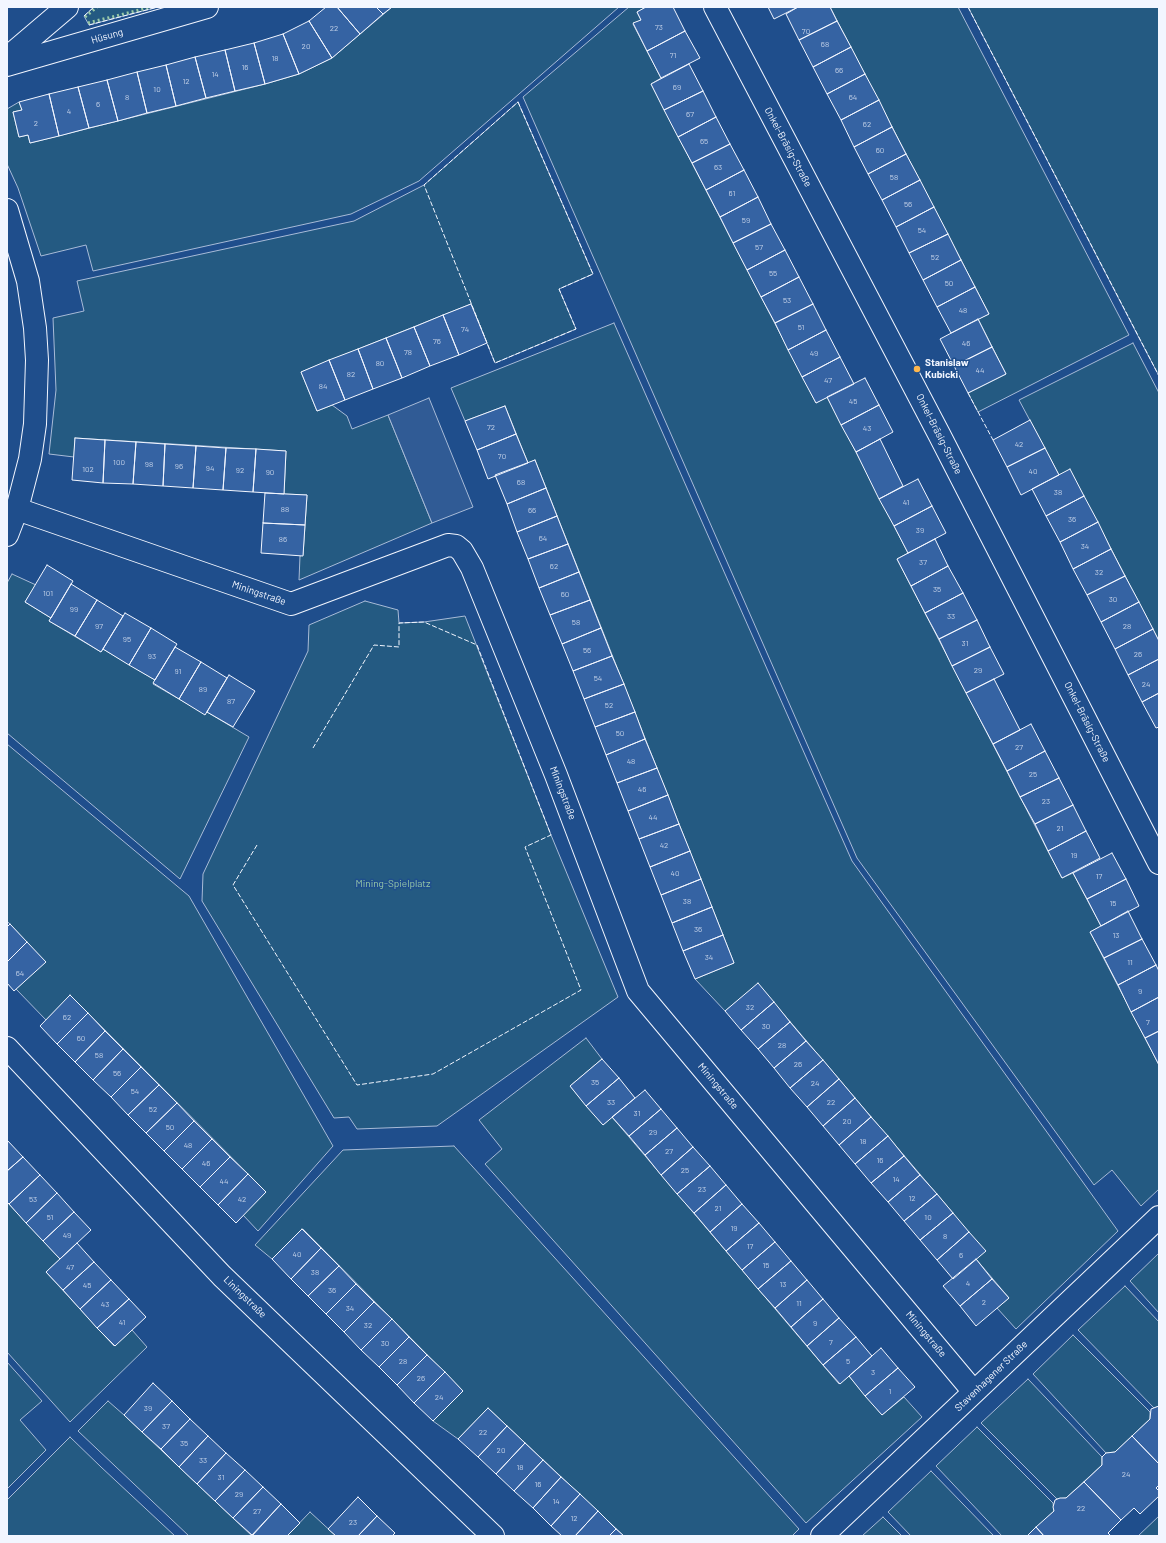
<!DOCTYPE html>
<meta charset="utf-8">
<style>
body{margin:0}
#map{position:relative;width:1166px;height:1543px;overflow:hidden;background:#1f4e8c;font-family:Barlow,sans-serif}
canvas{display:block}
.frame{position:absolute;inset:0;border:8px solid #f2f6ff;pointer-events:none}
</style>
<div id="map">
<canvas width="1166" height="1543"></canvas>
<div class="frame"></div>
</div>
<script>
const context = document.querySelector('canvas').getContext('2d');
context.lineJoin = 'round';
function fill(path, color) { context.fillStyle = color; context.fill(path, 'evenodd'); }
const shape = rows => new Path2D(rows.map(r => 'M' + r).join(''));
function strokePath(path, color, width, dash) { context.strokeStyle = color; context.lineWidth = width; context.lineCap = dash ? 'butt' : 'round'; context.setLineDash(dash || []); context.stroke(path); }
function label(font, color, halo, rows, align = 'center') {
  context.font = font + ' Barlow,sans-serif'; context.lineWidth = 3; context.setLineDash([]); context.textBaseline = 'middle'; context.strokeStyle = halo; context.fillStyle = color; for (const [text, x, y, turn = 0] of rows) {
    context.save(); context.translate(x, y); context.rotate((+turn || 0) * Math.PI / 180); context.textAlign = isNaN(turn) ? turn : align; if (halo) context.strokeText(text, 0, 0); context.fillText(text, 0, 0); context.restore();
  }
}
const green = shape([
 [94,7,158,7,89,25,84,16,94,7],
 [392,7,619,7,419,181,351,214,93,271,86,245,41,256,18,188,7,164,7,109,19,102,22,110,13,112,19,137,28,135,30,143,265,84,299,74,332,58,392,7],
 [629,7,646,7,637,12,641,20,633,24,661,78,651,84,816,403,827,397,856,452,908,553,897,559,1062,878,1073,873,1101,926,1090,932,1159,1065,1159,1189,1141,1206,1112,1170,1094,1185,857,858,523,97,629,7],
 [830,7,958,7,1129,335,978,412,968,393,1006,374,978,319,989,314,830,7],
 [968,7,1159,7,1159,376,1138,336,968,7],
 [518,102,593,274,559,289,576,329,495,363,471,304,301,372,317,411,332,405,347,416,352,429,388,415,432,523,299,580,300,556,303,555,307,495,284,494,286,451,75,438,74,457,49,454,56,390,53,318,84,311,77,281,354,221,424,185,518,102],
 [614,323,852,861,1118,1231,1016,1329,997,1308,1009,1298,976,1259,953,1213,758,984,725,1011,695,979,734,963,535,460,528,463,505,406,465,421,451,388,614,323],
 [1133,343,1159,393,1159,641,1070,470,1059,475,1019,400,1133,343],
 [12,574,36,585,25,602,51,618,49,621,101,652,103,649,155,680,153,684,205,714,207,712,249,737,180,879,7,733,7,583,12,574],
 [365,601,398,610,399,623,424,622,465,616,551,835,618,997,437,1126,357,1129,349,1117,334,1118,202,901,203,874,308,651,309,625,365,601],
 [7,744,189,896,333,1146,258,1231,243,1215,266,1192,88,1013,70,996,46,1020,16,989,45,962,7,921,7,744],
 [586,1038,602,1059,570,1086,603,1125,612,1117,839,1384,849,1376,882,1415,904,1397,922,1417,806,1523,485,1164,502,1149,479,1120,586,1038],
 [454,1146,799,1529,792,1536,624,1536,488,1408,458,1439,433,1421,463,1391,303,1229,272,1259,255,1245,343,1150,454,1146],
 [7,1202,60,1259,46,1272,114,1346,132,1330,147,1347,70,1422,7,1352,7,1202],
 [1159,1253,1159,1313,1130,1281,1159,1253],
 [1125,1286,1159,1322,1159,1406,1154,1408,1078,1330,1125,1286],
 [1073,1335,1150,1412,1150,1419,1115,1452,1106,1453,1033,1374,1073,1335],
 [7,1362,42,1401,20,1420,46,1450,7,1489,7,1362],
 [1028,1379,1102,1457,1102,1465,1066,1498,1057,1499,981,1423,1028,1379],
 [108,1401,124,1415,252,1536,189,1536,78,1431,108,1401],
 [977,1427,1053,1503,1054,1511,1027,1536,1002,1536,936,1466,977,1427],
 [70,1437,101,1467,175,1536,7,1536,7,1500,70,1437],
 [931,1471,994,1536,911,1536,888,1512,931,1471],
 [310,1512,336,1536,287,1536,310,1512],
 [1159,1516,1159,1536,1138,1536,1159,1516],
 [883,1517,902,1536,862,1536,883,1517]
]);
fill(green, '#245a82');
strokePath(green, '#a8bbd7', 1);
const parking = shape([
 [429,398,473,507,432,523,388,415,429,398]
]);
fill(parking, '#305b95');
strokePath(parking, '#a8bbd7', 1);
const building = shape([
 [326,7,337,7,360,34,332,58,309,21,326,7],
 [337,7,376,7,383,14,360,34,337,7],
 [376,7,392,7,383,14,376,7],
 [646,7,673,7,685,31,647,51,633,23,641,20,637,12,646,7],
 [768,7,798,7,774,19,768,7],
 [798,7,830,7,837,21,799,40,786,14,798,7],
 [309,21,332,58,299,74,283,34,309,21],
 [837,21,851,47,813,67,799,40,837,21],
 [685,31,700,58,661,78,647,51,685,31],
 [283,34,299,74,265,84,254,43,283,34],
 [254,43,265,84,235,91,225,50,254,43],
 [851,47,865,74,827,94,813,67,851,47],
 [225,50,235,91,206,98,195,57,225,50],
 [195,57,206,98,176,106,166,65,195,57],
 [689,64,703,91,664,110,651,84,689,64],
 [166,65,176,106,147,113,137,72,166,65],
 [137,72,147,113,118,121,107,80,137,72],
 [865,74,879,100,841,120,827,94,865,74],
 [107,80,118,121,89,128,78,87,107,80],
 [78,87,89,128,59,136,49,94,78,87],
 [703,91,716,117,678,137,664,110,703,91],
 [49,94,59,136,30,143,28,135,19,137,13,112,22,110,19,102,49,94],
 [879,100,892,127,854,147,841,120,879,100],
 [716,117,730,144,692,163,678,137,716,117],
 [892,127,906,154,868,174,854,147,892,127],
 [730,144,744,170,706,190,692,163,730,144],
 [906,154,920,180,882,200,868,174,906,154],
 [744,170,758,197,720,217,706,190,744,170],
 [920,180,934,207,896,227,882,200,920,180],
 [758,197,771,224,733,243,720,217,758,197],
 [934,207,948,234,909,253,896,227,934,207],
 [771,224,785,250,747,270,733,243,771,224],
 [948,234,961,260,923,280,909,253,948,234],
 [785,250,799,277,761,297,747,270,785,250],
 [961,260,975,287,937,307,923,280,961,260],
 [799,277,813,304,775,323,761,297,799,277],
 [975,287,989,314,951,333,937,307,975,287],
 [471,304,487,343,459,355,443,315,471,304],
 [813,304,826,330,788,350,775,323,813,304],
 [443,315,459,355,430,366,414,327,443,315],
 [978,319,992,347,954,366,940,339,978,319],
 [414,327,430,366,402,378,386,338,414,327],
 [826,330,840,357,802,377,788,350,826,330],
 [386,338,402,378,373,389,358,349,386,338],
 [992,347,1006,374,968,393,954,366,992,347],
 [358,349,373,389,345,400,329,360,358,349],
 [840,357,854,384,816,403,802,377,840,357],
 [329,360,345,400,317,411,301,372,329,360],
 [865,378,879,405,841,425,827,397,865,378],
 [879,405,893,432,856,452,841,425,879,405],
 [505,406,516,434,477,450,465,421,505,406],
 [1030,420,1045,448,1007,467,993,440,1030,420],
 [516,434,528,463,488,479,477,450,516,434],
 [75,438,105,440,103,483,72,480,75,438],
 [880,439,903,486,879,499,856,452,880,439],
 [105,440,136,442,133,484,103,483,105,440],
 [136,442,165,444,163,486,133,484,136,442],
 [165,444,196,446,193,488,163,486,165,444],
 [196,446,226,448,223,490,193,488,196,446],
 [226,448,256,449,253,492,223,490,226,448],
 [1045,448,1059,475,1021,495,1007,467,1045,448],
 [256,449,286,451,284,494,253,492,256,449],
 [535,460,546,488,507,504,495,475,535,460],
 [1070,469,1084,496,1046,516,1032,489,1070,469],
 [918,479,932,506,894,526,879,499,918,479],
 [546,488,557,516,517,532,507,504,546,488],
 [265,493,307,495,305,525,263,523,265,493],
 [1084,496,1098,522,1060,542,1046,516,1084,496],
 [932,506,946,533,908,553,894,526,932,506],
 [557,516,568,544,528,559,517,532,557,516],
 [1098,522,1111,549,1073,569,1060,542,1098,522],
 [263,523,305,525,303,556,261,553,263,523],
 [935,539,948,566,911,586,897,559,935,539],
 [568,544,579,572,539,588,528,559,568,544],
 [1111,549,1125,576,1087,595,1073,569,1111,549],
 [47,565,73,581,51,618,25,602,47,565],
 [948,566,963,593,925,613,911,586,948,566],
 [579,572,590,600,550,615,539,588,579,572],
 [1125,576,1139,602,1101,622,1087,595,1125,576],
 [71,584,97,600,75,636,49,621,71,584],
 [963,593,977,620,939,639,925,613,963,593],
 [97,600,123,616,101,652,75,636,97,600],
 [590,600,601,628,562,644,550,615,590,600],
 [1139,602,1153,629,1115,649,1101,622,1139,602],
 [125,613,151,628,129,665,103,649,125,613],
 [977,620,990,647,952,666,939,639,977,620],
 [151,628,177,644,155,680,129,665,151,628],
 [601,628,612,656,573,671,562,644,601,628],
 [1153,629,1159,641,1159,659,1128,675,1115,649,1153,629],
 [175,647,201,662,179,699,153,683,175,647],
 [990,647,1004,674,966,693,952,666,990,647],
 [612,656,624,684,584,699,573,671,612,656],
 [1159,659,1159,693,1142,702,1128,675,1159,659],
 [201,662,227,678,205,715,179,699,201,662],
 [229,675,255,691,233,727,207,712,229,675],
 [994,679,1020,730,993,744,966,693,994,679],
 [624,684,635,712,595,727,584,699,624,684],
 [1159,693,1159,727,1156,728,1142,702,1159,693],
 [635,712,645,739,606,755,595,727,635,712],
 [1031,724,1045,751,1007,771,993,744,1031,724],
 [645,739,657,768,617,783,606,755,645,739],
 [1045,751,1059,778,1020,797,1007,771,1045,751],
 [657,768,668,795,628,811,617,783,657,768],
 [1059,778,1073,805,1035,824,1020,797,1059,778],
 [668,795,679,824,639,839,628,811,668,795],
 [1073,805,1086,831,1048,851,1035,824,1073,805],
 [679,824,690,851,650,867,639,839,679,824],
 [1086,831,1100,858,1062,878,1048,851,1086,831],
 [690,851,701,879,661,895,650,867,690,851],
 [1112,853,1126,879,1087,899,1073,873,1112,853],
 [701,879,712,907,672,923,661,895,701,879],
 [1126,879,1139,906,1101,926,1087,899,1126,879],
 [712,907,723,935,683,951,672,923,712,907],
 [1128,911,1142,939,1104,958,1090,932,1128,911],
 [10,924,27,942,7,962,7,927,10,924],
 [723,935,734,963,695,979,683,951,723,935],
 [1142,939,1156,965,1118,985,1104,958,1142,939],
 [27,942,46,962,14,991,7,983,7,962,27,942],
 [1156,965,1159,971,1159,997,1131,1012,1118,985,1156,965],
 [758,983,774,1002,741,1030,725,1011,758,983],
 [70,995,88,1013,57,1044,40,1026,70,995],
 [1159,997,1159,1031,1145,1038,1131,1012,1159,997],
 [774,1002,790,1022,758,1049,741,1030,774,1002],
 [88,1013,105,1031,75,1062,57,1044,88,1013],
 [790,1022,806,1041,774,1068,758,1049,790,1022],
 [105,1031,123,1049,93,1080,75,1062,105,1031],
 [1159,1031,1159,1065,1145,1038,1159,1031],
 [806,1041,823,1060,790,1088,774,1068,806,1041],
 [123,1049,141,1067,111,1097,93,1080,123,1049],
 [602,1059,619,1078,586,1106,570,1086,602,1059],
 [823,1060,839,1079,807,1107,790,1088,823,1060],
 [141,1067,159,1085,128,1115,111,1097,141,1067],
 [619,1078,635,1098,603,1125,586,1106,619,1078],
 [839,1079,855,1098,823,1126,807,1107,839,1079],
 [159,1085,177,1103,146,1133,128,1115,159,1085],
 [645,1090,661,1109,629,1136,612,1117,645,1090],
 [855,1098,871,1117,839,1145,823,1126,855,1098],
 [177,1103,194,1121,164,1151,146,1133,177,1103],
 [661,1109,677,1128,645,1155,629,1136,661,1109],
 [871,1117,888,1136,855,1164,839,1145,871,1117],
 [194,1121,212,1139,182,1169,164,1151,194,1121],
 [677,1128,693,1147,661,1175,645,1155,677,1128],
 [888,1136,904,1156,871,1183,855,1164,888,1136],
 [212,1139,230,1157,200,1187,182,1169,212,1139],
 [7,1140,23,1157,7,1171,7,1140],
 [693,1147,710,1166,677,1194,661,1175,693,1147],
 [904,1156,920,1175,888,1202,871,1183,904,1156],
 [23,1157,40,1175,9,1204,7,1202,7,1171,23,1157],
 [230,1157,248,1174,218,1205,200,1187,230,1157],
 [710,1166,726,1185,694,1213,677,1194,710,1166],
 [248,1174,266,1192,236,1223,218,1205,248,1174],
 [40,1175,57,1193,26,1223,9,1204,40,1175],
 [920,1175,937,1194,904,1221,888,1202,920,1175],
 [726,1185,742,1204,710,1232,694,1213,726,1185],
 [57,1193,74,1212,43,1241,26,1223,57,1193],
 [937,1194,953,1213,920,1240,904,1221,937,1194],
 [742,1204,759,1223,726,1251,710,1232,742,1204],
 [74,1212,91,1230,60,1259,43,1241,74,1212],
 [953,1213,969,1232,937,1260,920,1240,953,1213],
 [759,1223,775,1242,742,1270,726,1251,759,1223],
 [302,1229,321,1248,291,1279,272,1259,302,1229],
 [969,1232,986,1251,953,1279,937,1260,969,1232],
 [775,1242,791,1261,758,1289,742,1270,775,1242],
 [77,1243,94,1262,63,1290,46,1272,77,1243],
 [321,1248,339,1266,308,1296,291,1279,321,1248],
 [976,1259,992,1279,960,1306,943,1286,976,1259],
 [791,1261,807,1280,775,1308,758,1289,791,1261],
 [94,1262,111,1280,80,1309,63,1290,94,1262],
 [339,1266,356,1284,326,1314,308,1296,339,1266],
 [992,1279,1009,1298,976,1326,960,1306,992,1279],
 [111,1280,129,1299,97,1328,80,1309,111,1280],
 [807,1280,823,1299,791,1327,775,1308,807,1280],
 [356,1284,374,1302,344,1332,326,1314,356,1284],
 [129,1299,146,1317,115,1346,97,1328,129,1299],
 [823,1299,839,1318,807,1346,791,1327,823,1299],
 [374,1302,392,1319,361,1350,344,1332,374,1302],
 [839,1318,856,1337,823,1365,807,1346,839,1318],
 [392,1319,409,1337,379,1367,361,1350,392,1319],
 [409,1337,427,1355,397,1385,379,1367,409,1337],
 [856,1337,872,1356,840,1384,823,1365,856,1337],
 [881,1348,898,1368,865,1396,849,1376,881,1348],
 [427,1355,445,1372,414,1403,397,1385,427,1355],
 [898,1368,915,1387,882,1415,865,1396,898,1368],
 [445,1372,463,1391,433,1421,414,1403,445,1372],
 [153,1383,172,1401,142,1432,124,1415,153,1383],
 [172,1401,190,1419,161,1449,142,1432,172,1401],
 [1159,1406,1159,1464,1132,1436,1150,1419,1151,1409,1159,1406],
 [488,1408,507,1426,478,1457,458,1439,488,1408],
 [190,1419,208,1436,179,1467,161,1449,190,1419],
 [507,1426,525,1443,496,1474,478,1457,507,1426],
 [208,1436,226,1453,197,1484,179,1467,208,1436],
 [1132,1436,1159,1464,1159,1485,1156,1488,1159,1491,1159,1496,1140,1514,1134,1508,1121,1520,1084,1482,1102,1465,1102,1457,1106,1453,1115,1452,1132,1436],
 [525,1443,543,1460,514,1491,496,1474,525,1443],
 [226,1453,245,1470,215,1501,197,1484,226,1453],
 [543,1460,561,1477,533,1508,514,1491,543,1460],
 [245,1470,263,1487,233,1518,215,1501,245,1470],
 [561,1477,580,1494,551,1526,533,1508,561,1477],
 [1084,1482,1121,1520,1108,1533,1111,1536,1044,1536,1036,1527,1054,1511,1053,1507,1055,1500,1060,1498,1066,1498,1084,1482],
 [263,1487,281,1504,252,1535,233,1518,263,1487],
 [580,1494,598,1511,575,1536,562,1536,551,1526,580,1494],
 [358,1497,377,1516,358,1536,336,1536,328,1529,358,1497],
 [281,1504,300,1523,287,1536,252,1536,281,1504],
 [598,1511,616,1529,609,1536,575,1536,598,1511],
 [377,1516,395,1533,392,1536,358,1536,377,1516],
 [1036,1527,1044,1536,1027,1536,1036,1527],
 [616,1529,624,1536,609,1536,616,1529]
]);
fill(building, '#3563a3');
strokePath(building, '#f2f6ff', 1);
const street = shape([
 [715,7,940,436,1159,863],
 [7,58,67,7],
 [7,65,207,7],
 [7,210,28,281,35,328,37,360,35,424,30,459,17,509,7,535],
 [17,509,291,604,448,545,456,546,462,551,472,568,556,775,638,991,974,1392],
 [7,1048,222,1276,493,1536],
 [822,1536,1159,1217]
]);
strokePath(street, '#f2f6ff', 24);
strokePath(street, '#1f4e8c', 22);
strokePath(shape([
 [85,17,97,7],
 [88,23,151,7]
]), '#97c8a6', 3, [2, 3]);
strokePath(shape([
 [968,7,1159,376],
 [84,16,94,7],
 [89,25,158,7],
 [518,102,593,274,559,289,576,329,495,363,424,185,518,102],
 [968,393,993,440],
 [257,845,233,885,357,1085,433,1074,581,990,525,847,551,835,477,645,424,622,399,623,399,647,374,645,313,748]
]), '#f2f6ff', 1, [5, 2]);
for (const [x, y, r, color] of [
 [917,369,4,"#ffb74d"]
]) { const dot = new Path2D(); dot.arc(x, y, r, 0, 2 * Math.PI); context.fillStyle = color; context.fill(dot); strokePath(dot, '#1f4e8c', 1.5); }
label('8px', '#c3d1e8', null, [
 ["73",659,27],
 ["22",334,28],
 ["70",806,31],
 ["68",825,44],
 ["20",306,46],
 ["71",673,55],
 ["18",275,58],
 ["16",245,67],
 ["66",839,70],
 ["14",215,74],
 ["12",186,81],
 ["69",677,87],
 ["10",157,89],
 ["8",127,97],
 ["64",853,97],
 ["6",98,104],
 ["4",69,111],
 ["67",690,114],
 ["2",36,123],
 ["62",867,124],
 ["65",704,141],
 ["60",880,150],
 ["63",718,167],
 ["58",894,177],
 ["61",732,193],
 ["56",908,204],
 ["59",746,220],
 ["54",922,230],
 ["57",759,247],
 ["52",935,257],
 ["55",773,273],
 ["50",949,283],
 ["53",787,300],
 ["48",963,310],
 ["51",801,327],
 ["74",465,329],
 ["76",437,341],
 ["46",966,343],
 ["78",408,352],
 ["49",814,353],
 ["80",380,363],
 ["44",980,370],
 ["82",351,374],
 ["47",828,380],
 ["84",323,386],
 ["45",853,401],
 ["72",491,427],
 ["43",867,428],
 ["42",1019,444],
 ["70",502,456],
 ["100",119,462],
 ["98",149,464],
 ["96",179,466],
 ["94",210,468],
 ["102",88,469],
 ["92",240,470],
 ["40",1033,471],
 ["90",270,472],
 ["68",521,482],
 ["38",1058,492],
 ["41",906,502],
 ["88",285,509],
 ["66",532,510],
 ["36",1072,519],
 ["39",920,530],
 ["64",543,538],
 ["86",283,539],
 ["34",1085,546],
 ["37",923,562],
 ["62",554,566],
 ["32",1099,572],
 ["35",937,589],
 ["101",48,593],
 ["60",565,594],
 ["30",1113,599],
 ["99",74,609],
 ["33",951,616],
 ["58",576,622],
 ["97",99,626],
 ["28",1127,626],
 ["95",127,639],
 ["31",965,643],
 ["56",587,650],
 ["26",1138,654],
 ["93",152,656],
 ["29",978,670],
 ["91",178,671],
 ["54",598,678],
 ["24",1146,684],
 ["89",203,689],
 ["87",231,701],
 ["52",609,705],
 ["50",620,733],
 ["27",1019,747],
 ["48",631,761],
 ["25",1033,774],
 ["46",642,789],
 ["23",1046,801],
 ["44",653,817],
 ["21",1060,828],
 ["42",664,845],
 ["19",1074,855],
 ["40",675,873],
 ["17",1099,876],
 ["38",687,901],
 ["15",1113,903],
 ["36",698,929],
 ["13",1116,935],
 ["34",709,957],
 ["11",1130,962],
 ["64",20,973],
 ["9",1140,991],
 ["32",750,1007],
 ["62",67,1017],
 ["7",1148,1022],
 ["30",766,1026],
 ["60",81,1038],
 ["28",782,1045],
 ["58",99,1055],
 ["26",798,1064],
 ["56",117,1073],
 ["35",595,1082],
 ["24",815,1083],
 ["54",135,1091],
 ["33",611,1102],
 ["22",831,1102],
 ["52",153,1109],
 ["31",637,1113],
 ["20",847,1121],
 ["50",170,1127],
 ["29",653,1132],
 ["18",863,1141],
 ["48",188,1145],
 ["27",669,1151],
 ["16",880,1160],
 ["46",206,1163],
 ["25",685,1170],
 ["14",896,1179],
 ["44",224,1181],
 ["23",702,1189],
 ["12",912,1198],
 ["53",33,1199],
 ["42",242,1199],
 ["21",718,1208],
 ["51",50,1217],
 ["10",928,1217],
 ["19",734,1228],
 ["49",67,1235],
 ["8",945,1236],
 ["17",750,1246],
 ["40",297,1254],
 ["6",961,1255],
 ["15",766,1265],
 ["47",70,1267],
 ["38",315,1272],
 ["4",968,1283],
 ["13",783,1284],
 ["45",87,1285],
 ["36",332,1290],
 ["2",984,1302],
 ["11",799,1303],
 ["43",105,1304],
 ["34",350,1308],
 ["41",122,1322],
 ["9",815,1323],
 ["32",368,1325],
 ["7",831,1342],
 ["30",385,1343],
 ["28",403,1361],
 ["5",848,1361],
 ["3",873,1372],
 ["26",421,1378],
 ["1",890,1391],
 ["24",439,1397],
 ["39",148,1408],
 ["37",166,1426],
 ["22",483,1432],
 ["35",184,1443],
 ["20",501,1450],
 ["33",203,1460],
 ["18",520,1467],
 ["24",1126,1474],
 ["31",221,1477],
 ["16",538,1484],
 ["29",239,1494],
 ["14",556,1501],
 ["22",1081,1508],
 ["27",257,1511],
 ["12",574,1518],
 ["23",353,1522]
]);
label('10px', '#f2f6ff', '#1f4e8c', [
 ["Hüsung",107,36,-16],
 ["Onkel-Bräsig-Straße",788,147,62],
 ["Onkel-Bräsig-Straße",939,434,63],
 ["Miningstraße",259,593,19],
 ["Onkel-Bräsig-Straße",1087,722,63],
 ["Miningstraße",563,793,69],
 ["Miningstraße",718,1086,50],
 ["Liningstraße",245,1297,44],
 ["Miningstraße",926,1334,50],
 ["Stavenhagener Straße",991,1376,-44]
]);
label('bold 10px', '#f2f6ff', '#1f4e8c', [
 ["Stanislaw",925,363],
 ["Kubicki",925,375]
], 'left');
label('10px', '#97c8a6', '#1f4e8c', [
 ["Mining-Spielplatz",393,884]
]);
</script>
